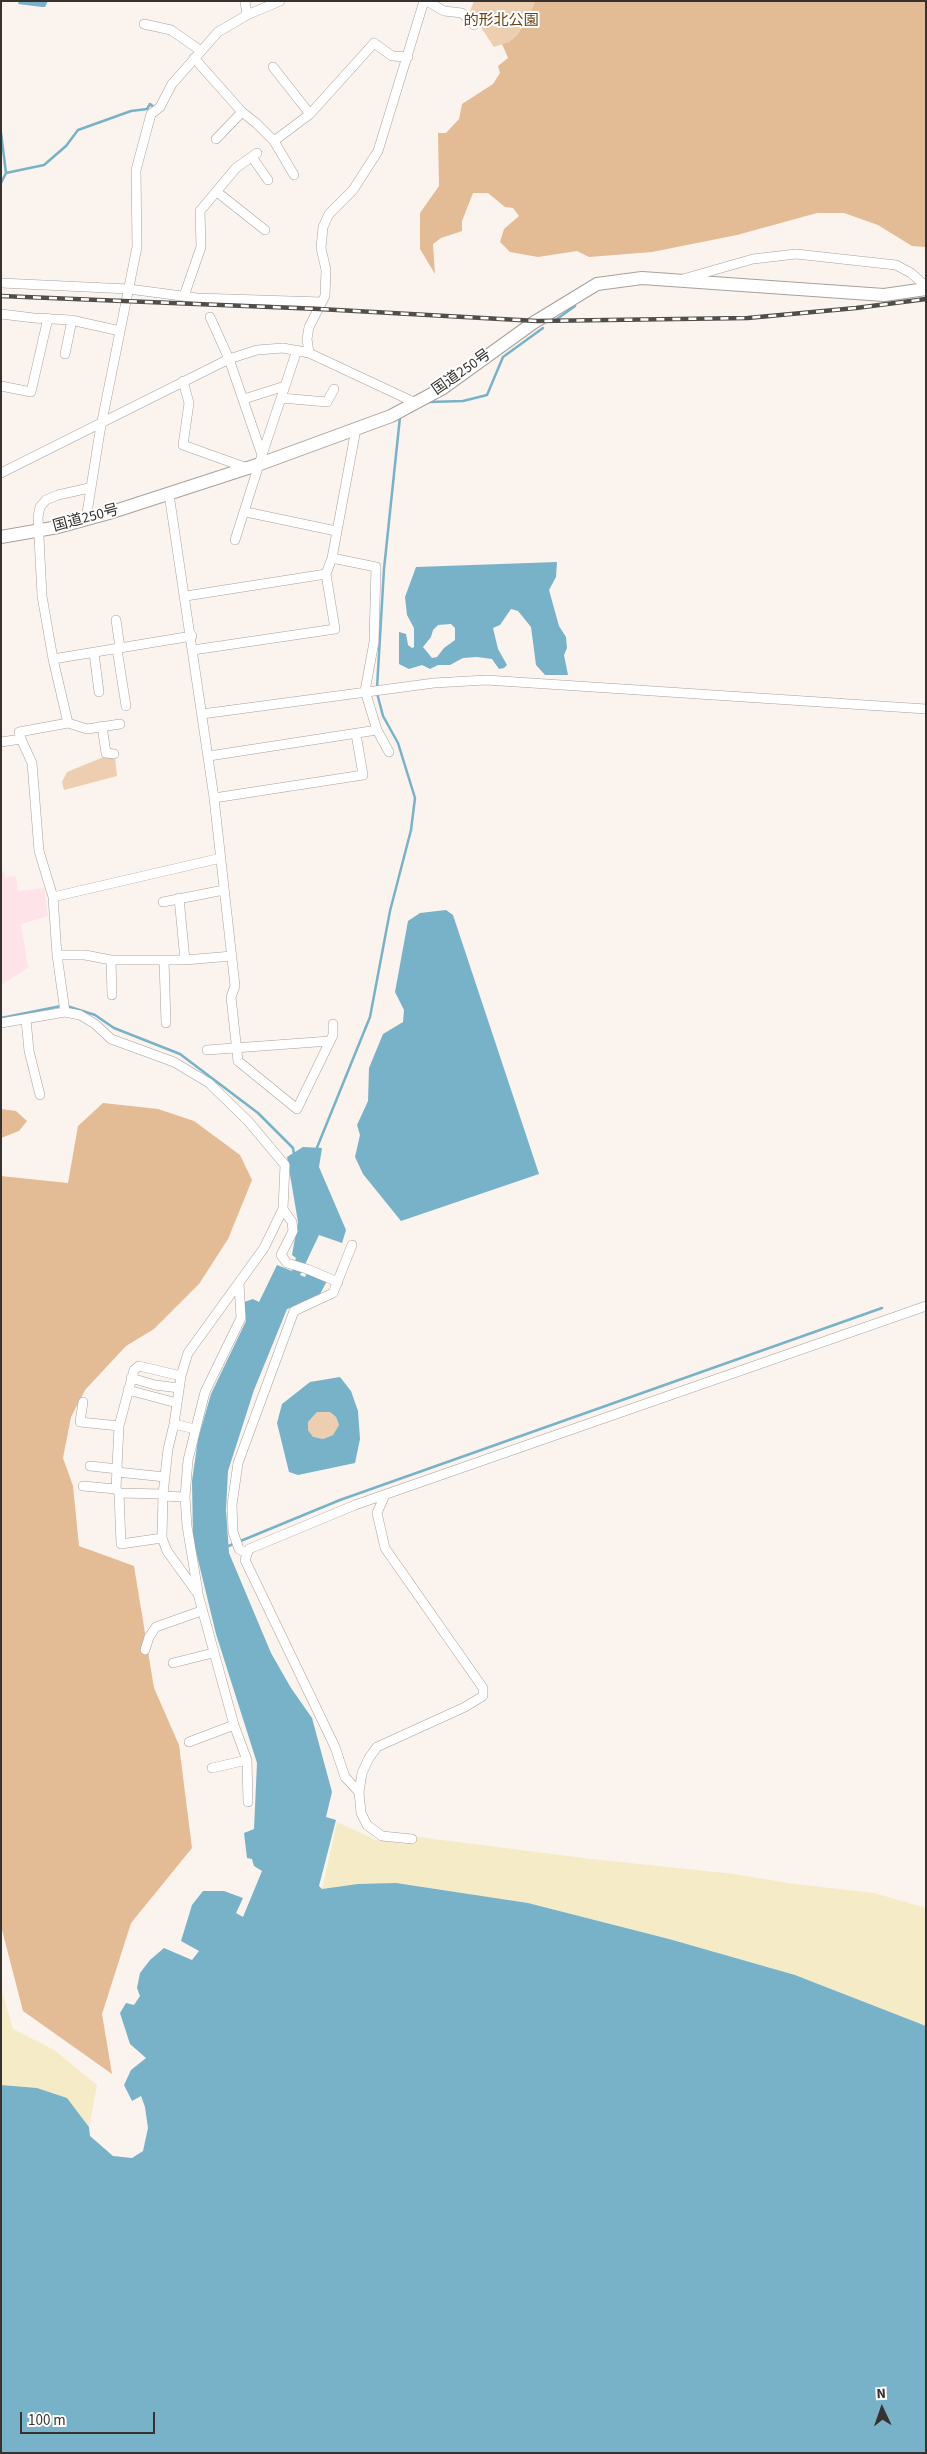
<!DOCTYPE html>
<meta charset="utf-8">
<style>
body{margin:0}
#map{position:relative;width:927px;height:2454px;overflow:hidden;background:#fbf3ed;font-family:"Source Sans 3",sans-serif}
canvas{display:block}
.frame{position:absolute;inset:0;border:2px solid #35322f;pointer-events:none}
.north{position:absolute;left:857px;top:2384px;width:50px;height:50px;-webkit-text-stroke:4px #fff;paint-order:stroke;rotate:357deg;font-size:14px;font-weight:700;line-height:20px;text-align:center;color:#35322f}
.north::after{content:'';display:block;margin:auto;width:18px;height:22px;background:#35322f;clip-path:polygon(50% 0,100% 100%,50% 72%,0 100%)}
.scale{position:absolute;left:20px;top:2412px;width:135px;height:22px;box-sizing:border-box;border:2px solid #35322f;border-top:0;padding-left:6px;font-size:15px;line-height:18px;white-space:nowrap;color:#35322f;-webkit-text-stroke:4px #fff;paint-order:stroke}
</style>
<div id="map">
<canvas width="927" height="2454"></canvas>
<div class="frame"></div>
<div class="north">N</div>
<div class="scale">100 m</div>
</div>
<script>
const context = document.querySelector('canvas').getContext('2d');
context.lineJoin = 'round';
function fill(path, color) { context.fillStyle = color; context.fill(path, 'evenodd'); }
const shape = rows => new Path2D(rows.map(r => 'M' + r).join(''));
function strokePath(path, color, width, dash) { context.strokeStyle = color; context.lineWidth = width; context.lineCap = dash ? 'butt' : 'round'; context.setLineDash(dash || []); context.stroke(path); }
function label(font, color, halo, rows, align = 'center') {
  context.font = font + ' "Source Sans 3","Noto Sans JP",sans-serif'; context.lineWidth = 4; context.setLineDash([]); context.textBaseline = 'middle'; context.strokeStyle = halo; context.fillStyle = color; for (const [text, x, y, turn = 0] of rows) {
    context.save(); context.translate(x, y); context.rotate((+turn || 0) * Math.PI / 180); context.textAlign = isNaN(turn) ? turn : align; if (halo) context.strokeText(text, 0, 0); context.fillText(text, 0, 0); context.restore();
  }
}
fill(shape([
 [1,871,4,871,5,877,16,876,18,891,44,888,48,916,21,924,28,968,2,984,1,993]
]), '#fee3e8');
fill(shape([
 [474,1,535,1,528,19,517,35,509,42,494,47,470,11],
 [106,756,115,757,117,776,64,790,62,782,67,772],
 [317,1412,330,1412,336,1417,339,1425,333,1435,323,1439,313,1438,308,1430,308,1422]
]), '#edceb1');
fill(shape([
 [535,1,926,1,926,247,912,246,878,225,844,213,817,213,737,235,652,252,589,257,577,251,538,257,510,252,500,242,504,229,519,216,513,208,505,207,488,193,473,193,462,221,462,231,441,238,433,244,435,274,420,249,420,213,439,186,438,133,446,133,459,119,462,104,493,84,500,73,498,66,508,58,502,44,509,42,517,35,528,19],
 [103,1103,158,1109,194,1121,240,1155,252,1180,228,1239,199,1284,154,1329,126,1346,85,1390,71,1417,63,1458,73,1486,79,1546,134,1566,154,1688,179,1745,192,1848,131,1923,102,2014,112,2074,23,2011,1,1926,1,1176,68,1183,78,1126],
 [1,1109,16,1111,27,1121,19,1131,1,1138]
]), '#e3bb95');
fill(shape([
 [337,1822,376,1840,406,1844,418,1837,591,1859,734,1874,794,1884,874,1893,926,1908,926,2026,795,1975,669,1939,528,1903,396,1883,322,1889],
 [1,1988,13,2029,54,2050,97,2085,89,2127,77,2111,37,2088,1,2085]
]), '#f5ebc6');
fill(shape([
 [19,1,48,1,45,7,42,7,18,4],
 [557,562,556,577,549,590,559,626,566,637,567,648,564,655,568,675,545,675,536,665,531,627,518,611,511,609,500,625,493,628,498,649,507,665,504,668,499,669,492,659,477,657,463,658,450,665,438,665,430,669,422,665,409,669,399,664,399,632,406,634,408,645,412,648,414,647,414,628,407,615,405,597,416,567],
 [451,624,455,628,455,640,444,648,437,657,432,658,423,647,431,637,433,630,438,625],
 [446,910,453,915,539,1174,401,1221,363,1174,355,1157,360,1135,357,1125,368,1101,369,1068,383,1034,403,1022,404,1010,395,992,408,921,420,913],
 [303,1147,322,1148,319,1167,346,1230,342,1243,319,1235,300,1275,305,1277,307,1272,327,1281,319,1296,287,1309,254,1390,228,1471,226,1510,229,1553,271,1653,291,1688,312,1718,332,1792,326,1817,336,1820,319,1886,322,1889,358,1884,396,1883,528,1903,669,1939,795,1975,926,2026,926,2453,1,2453,1,2085,37,2088,67,2098,89,2127,90,2136,113,2156,132,2158,143,2151,148,2128,145,2107,141,2096,132,2101,124,2085,131,2070,146,2058,130,2044,120,2013,126,2003,134,2005,140,1996,137,1988,140,1973,150,1960,164,1948,192,1960,199,1951,181,1941,192,1905,203,1891,224,1891,243,1898,236,1913,243,1917,262,1871,254,1866,252,1859,247,1858,244,1833,254,1829,257,1763,216,1634,193,1539,192,1481,198,1439,211,1394,246,1321,244,1302,253,1299,259,1302,277,1265,292,1271,296,1258,292,1255,298,1222,287,1157],
 [340,1377,351,1391,358,1411,360,1439,355,1463,298,1475,289,1472,277,1423,282,1404,310,1382],
 [317,1412,330,1412,336,1417,339,1425,333,1435,323,1439,313,1437,308,1430,308,1422]
]), '#78b2c8');
strokePath(shape([
 [1,133,6,173],
 [1,183,6,173,44,165,66,146,78,130,131,111,147,109,150,104,155,108],
 [557,319,575,306],
 [429,402,463,401,487,395,503,357,543,328],
 [377,688,384,569,400,417],
 [67,1006,95,1015,114,1028,180,1054,258,1113,293,1148,294,1154],
 [1,1018,61,1006],
 [316,1150,370,1017,390,911,411,830,415,798,398,743,383,716,377,693],
 [226,1547,340,1500,882,1308]
]), '#78b2c8', 2.5);
const minor = shape([
 [245,1,247,15],
 [427,1,444,11,462,13,474,25],
 [144,24,171,30,201,51],
 [194,58,242,112,256,123,274,141,294,175],
 [273,67,310,114],
 [216,139,242,112],
 [274,141,310,114,374,43,392,56,408,57],
 [252,157,268,180],
 [217,192,265,230],
 [683,279,753,259,796,254,896,265,911,273,926,286],
 [1,283,129,289,197,298,322,302],
 [184,296,201,247,200,211,236,168,257,153],
 [1,314,34,318,71,320,120,331],
 [210,317,229,359,262,455,235,540],
 [309,353,307,339,309,327,325,296,326,270,321,248,323,227,329,214,353,190,378,151,424,1],
 [65,354,72,320],
 [183,381,189,403,183,445,247,468],
 [1,386,31,392,48,318],
 [281,398,327,402,334,389],
 [244,399,285,386],
 [262,455,297,350],
 [1,473,229,359,257,350,283,348,309,353,416,403],
 [169,494,214,798,235,986,231,997,238,1061,297,1109,333,1035,333,1024],
 [246,512,336,531],
 [86,519,100,431,137,247,136,170,151,114,160,107,172,84,218,32,247,15,280,1],
 [332,558,376,567,374,642,365,691,377,730,389,752],
 [326,574,332,558,356,429],
 [186,596,326,574,335,629,193,650],
 [116,620,120,648],
 [117,649,126,706],
 [94,653,99,692],
 [53,659,192,636],
 [202,714,434,683,486,680,926,709],
 [68,723,87,729,120,724],
 [102,726,106,753,114,754],
 [21,739,19,732,68,723,53,659,42,596,38,517,40,507,46,500,58,495,89,488],
 [1,742,21,739,32,763,39,851,53,897,57,955,65,1012],
 [209,756,377,730],
 [214,798,363,775,356,734],
 [53,897,221,858],
 [179,898,185,960,232,956],
 [163,902,224,890],
 [57,955,85,955,111,960,185,960],
 [111,960,112,995],
 [164,960,166,1023],
 [26,1019,29,1051,40,1095],
 [1,1023,65,1012,80,1015,95,1024,111,1039,174,1062,209,1083,248,1121,285,1165,283,1209,264,1248,188,1353,181,1376,174,1424,168,1449,163,1494,162,1538,167,1551,198,1594,234,1725,247,1760,248,1802],
 [207,1050,330,1041],
 [283,1209,292,1222,293,1231,281,1255,287,1263,307,1269,338,1282],
 [131,1378,155,1385,179,1388],
 [128,1390,177,1403],
 [83,1402,80,1422,119,1426],
 [174,1424,195,1429],
 [90,1466,118,1469],
 [117,1472,165,1477],
 [83,1486,116,1489],
 [119,1493,163,1494],
 [385,1495,377,1513,385,1548,483,1688,483,1696,465,1707,377,1747,369,1758,362,1773,359,1792,361,1813,367,1825,382,1836,412,1839],
 [163,1496,185,1497],
 [162,1538,121,1544,119,1493,116,1489,119,1426,134,1370,139,1366,181,1376],
 [246,1553,239,1549,233,1532,232,1505,238,1463,294,1311,333,1293,352,1245],
 [198,1592,187,1526,185,1497,188,1460,205,1392,241,1318,239,1283],
 [145,1650,149,1637,156,1627,201,1611],
 [173,1663,213,1653],
 [189,1742,234,1725],
 [212,1768,247,1760],
 [359,1792,345,1777,335,1747,245,1560,249,1549,355,1505,926,1306]
]);
const highway = shape([
 [1,537,58,527,109,513,260,464,391,416,443,388,533,323,597,284,642,278,884,295,926,289]
]);
strokePath(minor, '#a8a19b', 10);
strokePath(highway, '#a8a19b', 14);
strokePath(minor, '#fff', 9);
strokePath(highway, '#fff', 12);
const rail = shape([
 [1,296,319,309,537,321,748,318,856,308,926,299]
]);
strokePath(rail, '#514e4a', 4.5);
strokePath(rail, '#fff', 2.5, [8]);
label('15px', '#694217', '#fff', [
 ["的形北公園",501,22]
]);
label('15px', '#35322f', '#fff', [
 ["国道250号",462,373,-35],
 ["国道250号",86,519,-15]
]);
</script>
